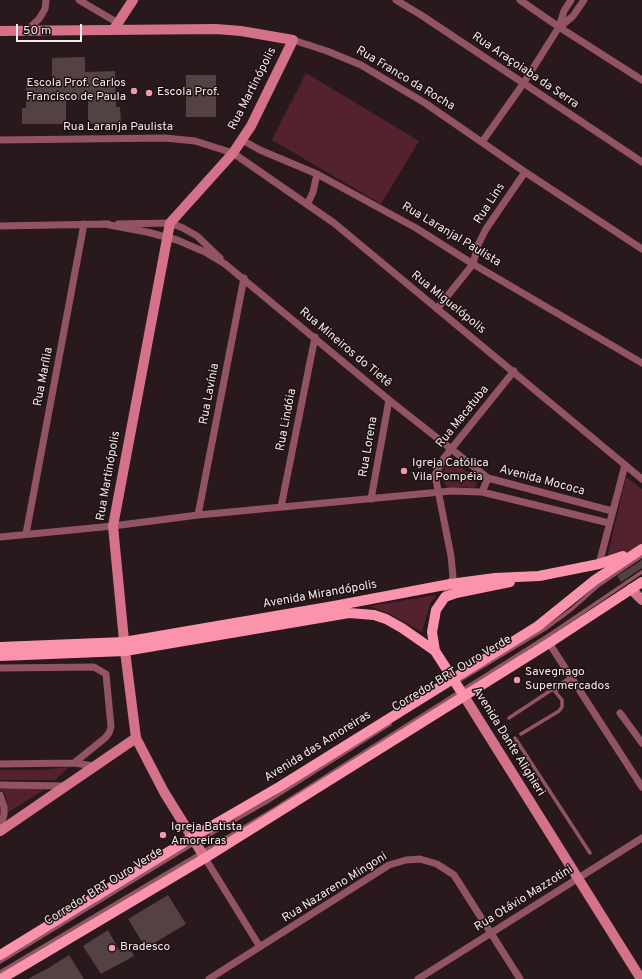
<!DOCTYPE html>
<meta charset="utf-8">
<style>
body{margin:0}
#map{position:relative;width:642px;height:979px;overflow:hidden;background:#29191d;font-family:Overpass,sans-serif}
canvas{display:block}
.scale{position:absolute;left:16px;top:24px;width:66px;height:18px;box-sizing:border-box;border:2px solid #f3e8ea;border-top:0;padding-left:5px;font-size:12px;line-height:14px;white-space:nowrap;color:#f3e8ea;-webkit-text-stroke:3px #1f1013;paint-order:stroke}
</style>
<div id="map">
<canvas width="642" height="979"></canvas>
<div class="scale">50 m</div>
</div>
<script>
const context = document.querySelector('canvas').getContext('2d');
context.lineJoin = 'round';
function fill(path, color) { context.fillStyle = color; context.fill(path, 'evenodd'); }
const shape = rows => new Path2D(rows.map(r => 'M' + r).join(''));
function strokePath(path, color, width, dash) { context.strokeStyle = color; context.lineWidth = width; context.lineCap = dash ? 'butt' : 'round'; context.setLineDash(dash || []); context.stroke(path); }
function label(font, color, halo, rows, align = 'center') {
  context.font = font + ' Overpass,sans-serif'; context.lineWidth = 3; context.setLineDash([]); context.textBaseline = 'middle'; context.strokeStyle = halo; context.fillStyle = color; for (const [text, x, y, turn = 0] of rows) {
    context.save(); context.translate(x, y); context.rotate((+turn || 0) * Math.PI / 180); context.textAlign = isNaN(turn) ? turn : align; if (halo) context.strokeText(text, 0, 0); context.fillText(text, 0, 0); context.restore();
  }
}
fill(shape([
 [306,73,419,141,381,204,272,140],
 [451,463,455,463,475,478,477,486,473,488,461,487,454,490,446,486,442,478,443,473,446,465],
 [626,477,642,489,642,548,607,558],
 [437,595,430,604,422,632,390,614,369,606],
 [69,767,55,780,0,780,0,770,41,770],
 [47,788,7,813,6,796,0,789]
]), '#54212f');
fill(shape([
 [85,57,85,72,115,71,116,107,120,107,121,123,88,124,88,100,66,100,66,124,22,124,22,108,26,108,26,83,52,83,52,58],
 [186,75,216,75,216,117,186,117],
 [642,560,642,568,621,582,617,576],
 [168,895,186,924,146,948,128,919],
 [108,930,119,950,128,945,134,956,101,974,83,946],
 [69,955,84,979,28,979,50,967]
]), '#534144');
strokePath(shape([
 [457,682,545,629,572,609,599,585,642,556],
 [555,691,572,679],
 [509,718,571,677],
 [521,734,559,711,562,707,562,700,553,689],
 [515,738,590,853],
 [0,962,195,843,267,802,390,724],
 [0,972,271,811,549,635,642,572]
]), '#925463', 3.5);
strokePath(shape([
 [79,0,118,23],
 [396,0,421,15,642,162],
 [520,0,559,27,642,80],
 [560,27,573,16,584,0],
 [27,30,39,19,45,9,46,0],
 [293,40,327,51,361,65,425,103,525,172,642,249],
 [0,140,165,138,195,141,233,153,334,223,642,479],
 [242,140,260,150,317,174,416,228,473,264,642,363],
 [482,142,523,84,559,27,564,11,571,0],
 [308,203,313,192,317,174],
 [104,224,147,232,177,240,205,252,225,264,389,400,488,478,612,511],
 [118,224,170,223,183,228,197,236,220,258],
 [0,226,108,224],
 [437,309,473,264,478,245,486,229,525,172],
 [482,492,488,478],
 [371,499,389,400],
 [281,507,315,337],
 [198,515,244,278],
 [26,534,84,224],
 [0,537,113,526,198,515,451,491,482,492,609,523],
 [599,564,625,465],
 [445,597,453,577,451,556,435,475,444,458,514,371],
 [549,643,642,787],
 [0,668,94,667,106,674,111,727,109,733,105,738,74,763],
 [620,713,642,743],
 [0,764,74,763,94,766],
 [0,785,66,786],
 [0,795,4,807,4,815,0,827],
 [205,858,260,947],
 [209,979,389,865,406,860,420,859,437,864,454,875,520,979],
 [418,979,642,838]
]), '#925463', 7);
strokePath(shape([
 [114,29,133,0],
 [0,31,216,29,241,31,293,40,251,126,233,153,170,223,113,526,125,651,136,738,164,792,205,858],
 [631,589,642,600],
 [464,696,641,979],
 [0,831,136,738]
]), '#d4728a', 10);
strokePath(shape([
 [0,647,124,642,334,606,450,584,495,578,539,576,599,564,623,556],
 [0,656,125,651,349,613,374,615,386,619,402,628,435,651],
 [464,696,435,651,432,632,436,610,445,597,456,593,510,582],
 [0,955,191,838,279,787,538,626,595,580,642,549],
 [1,979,205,858,549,643,642,582]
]), '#fa93ab', 10);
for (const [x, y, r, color] of [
 [134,91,4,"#f29aad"],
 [149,93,4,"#f29aad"],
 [404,471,4,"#f29aad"],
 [517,680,4,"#f29aad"],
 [163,835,4,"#f29aad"],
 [112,948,4,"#f29aad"]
]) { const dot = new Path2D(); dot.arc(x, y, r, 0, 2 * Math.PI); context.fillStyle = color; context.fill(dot); strokePath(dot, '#1f1013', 1.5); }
label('12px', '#f3e8ea', '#1f1013', [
 ["Rua Araçoiaba da Serra",525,71,34],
 ["Rua Franco da Rocha",405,79,31],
 ["Rua Martinópolis",253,89,-63],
 ["Rua Laranja Paulista",118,128],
 ["Rua Lins",490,204,-57],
 ["Rua Laranjal Paulista",451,235,31],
 ["Rua Miguelópolis",448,303,39],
 ["Rua Mineiros do Tietê",345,348,40],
 ["Rua Marília",44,377,-79],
 ["Rua Lavínia",210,394,-79],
 ["Rua Macatuba",463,417,-51],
 ["Rua Lindóia",287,420,-79],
 ["Rua Lorena",369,447,-80],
 ["Rua Martinópolis",109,476,-80],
 ["Avenida Mococa",542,481,15],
 ["Avenida Mirandópolis",320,595,-10],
 ["Corredor BRT Ouro Verde",452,674,-31],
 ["Avenida Dante Alighieri",508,742,58],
 ["Avenida das Amoreiras",318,747,-32],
 ["Corredor BRT Ouro Verde",104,887,-32],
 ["Rua Nazareno Mingoni",335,888,-32],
 ["Rua Otávio Mazzotini",524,899,-32]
]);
label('12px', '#f3e8ea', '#1f1013', [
 ["Escola Prof. Carlos",126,84,"right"],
 ["Francisco de Paula",126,98,"right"],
 ["Escola Prof.",157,93],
 ["Igreja Católica",412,464],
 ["Vila Pompéia",412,478],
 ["Savegnago",525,673],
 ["Supermercados",525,687],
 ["Igreja Batista",171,828],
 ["Amoreiras",171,842],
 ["Bradesco",120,948]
], 'left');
</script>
